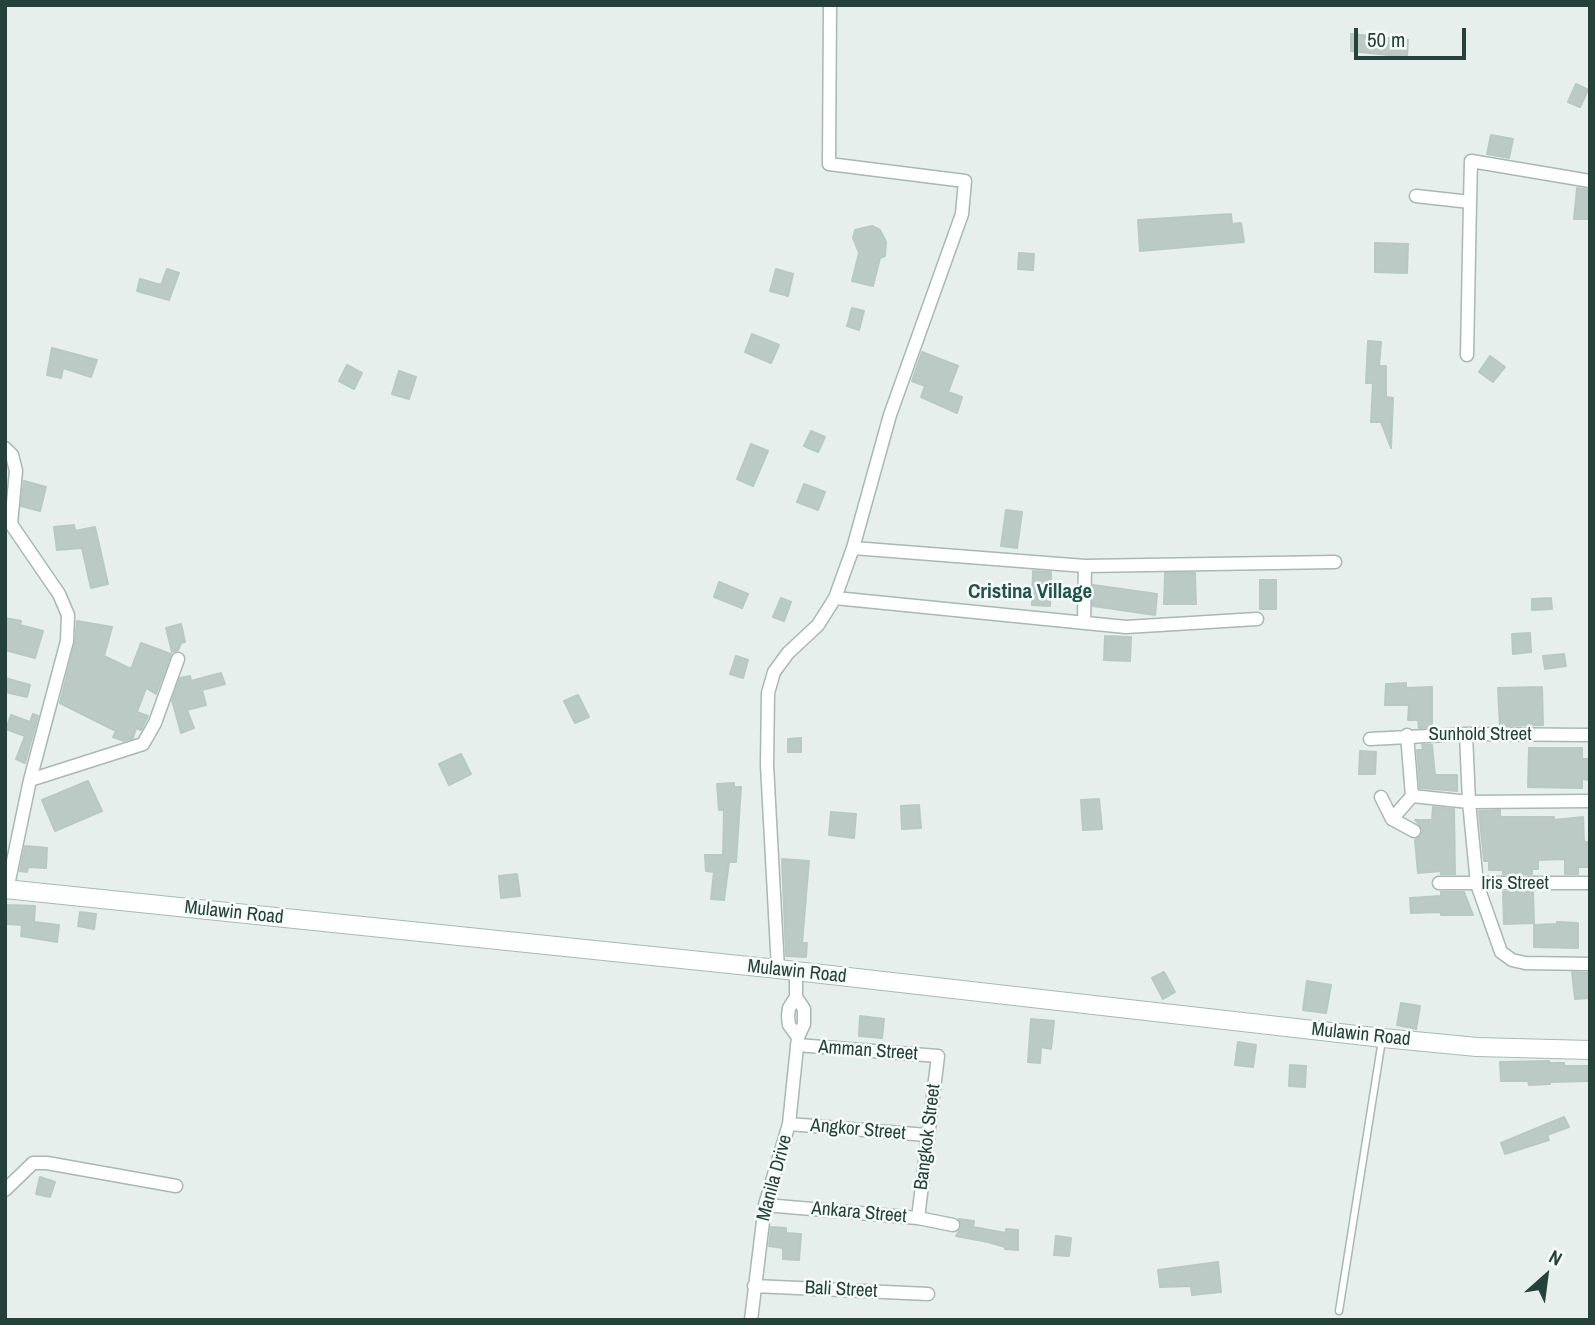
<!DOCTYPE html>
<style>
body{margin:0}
#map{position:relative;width:1595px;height:1325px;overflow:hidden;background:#e6efeb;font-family:"Archivo Narrow",sans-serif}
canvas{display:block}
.frame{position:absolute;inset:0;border:7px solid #24423a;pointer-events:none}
.north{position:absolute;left:1511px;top:1241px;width:70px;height:70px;-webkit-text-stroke:5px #f7fbf9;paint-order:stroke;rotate:28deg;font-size:19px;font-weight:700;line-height:28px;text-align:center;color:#24423a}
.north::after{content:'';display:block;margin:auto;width:24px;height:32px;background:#24423a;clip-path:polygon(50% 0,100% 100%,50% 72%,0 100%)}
.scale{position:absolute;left:1354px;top:28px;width:112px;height:32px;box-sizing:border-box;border:4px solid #24423a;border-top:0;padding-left:9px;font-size:21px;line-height:24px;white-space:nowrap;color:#24423a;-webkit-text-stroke:5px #f7fbf9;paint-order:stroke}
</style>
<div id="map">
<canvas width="1595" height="1325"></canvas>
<div class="frame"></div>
<div class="north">N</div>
<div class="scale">50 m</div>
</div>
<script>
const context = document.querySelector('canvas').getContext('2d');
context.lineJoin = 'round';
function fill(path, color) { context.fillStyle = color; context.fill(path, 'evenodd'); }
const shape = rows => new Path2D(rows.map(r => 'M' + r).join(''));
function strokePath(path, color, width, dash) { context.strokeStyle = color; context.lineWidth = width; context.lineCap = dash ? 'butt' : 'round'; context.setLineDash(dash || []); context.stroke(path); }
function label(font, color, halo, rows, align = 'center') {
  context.font = font + ' "Archivo Narrow",sans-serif'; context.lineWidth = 5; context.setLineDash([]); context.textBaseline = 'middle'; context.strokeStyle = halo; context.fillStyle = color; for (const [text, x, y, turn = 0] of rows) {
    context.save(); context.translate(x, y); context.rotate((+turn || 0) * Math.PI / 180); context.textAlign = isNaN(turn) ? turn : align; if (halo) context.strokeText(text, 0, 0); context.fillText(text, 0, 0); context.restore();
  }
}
const building = shape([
 [1351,34,1408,40,1407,57,1351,51,1351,34],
 [1576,84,1588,90,1580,107,1568,102,1576,84],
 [1491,135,1513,139,1509,158,1487,154,1491,135],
 [1577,188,1590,190,1590,219,1574,219,1577,188],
 [1231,214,1232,224,1241,223,1244,242,1140,251,1138,220,1231,214],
 [872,226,880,230,886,242,885,256,880,258,873,286,852,281,859,253,853,238,855,230,872,226],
 [1375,243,1408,244,1407,273,1375,272,1375,243],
 [1019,253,1034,254,1033,270,1018,269,1019,253],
 [167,269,179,273,169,300,137,291,140,279,161,285,167,269],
 [776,269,793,274,788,296,770,291,776,269],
 [852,308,864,311,859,330,847,326,852,308],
 [752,334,779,345,771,363,745,352,752,334],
 [1368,341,1381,342,1379,366,1386,366,1386,397,1393,398,1391,448,1381,422,1371,422,1373,383,1366,383,1368,341],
 [52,348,97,360,91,377,63,368,61,378,47,375,52,348],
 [922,352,958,366,948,392,962,397,957,413,921,397,925,386,912,381,922,352],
 [1490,356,1505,367,1493,382,1479,372,1490,356],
 [347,365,362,373,354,389,339,381,347,365],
 [399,371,416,377,409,399,392,394,399,371],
 [811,431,825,437,818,452,804,446,811,431],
 [751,444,768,451,753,486,737,479,751,444],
 [24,481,46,487,40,511,21,506,24,481],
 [804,484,825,492,818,510,797,502,804,484],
 [1006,510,1022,512,1017,548,1001,546,1006,510],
 [74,525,75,531,95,527,108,584,91,588,82,548,57,550,54,527,74,525],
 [1033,571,1051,572,1050,606,1032,605,1033,571],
 [1165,573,1195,573,1196,604,1164,604,1165,573],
 [1260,580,1276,580,1276,609,1260,609,1260,580],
 [719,582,748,594,742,608,714,597,719,582],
 [1093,585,1157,594,1155,615,1093,606,1093,585],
 [781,598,791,602,784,621,773,617,781,598],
 [1551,598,1552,609,1532,610,1532,599,1551,598],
 [5,618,21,621,20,625,43,631,35,658,5,650,5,618],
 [77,621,112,627,104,656,131,669,141,643,171,654,156,694,146,688,137,712,148,716,141,730,136,728,133,738,124,741,113,737,116,731,60,703,75,643,77,621],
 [181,624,185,642,181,643,178,650,172,652,166,628,181,624],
 [1530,633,1531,652,1513,654,1512,634,1530,633],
 [1105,636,1131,637,1130,661,1104,660,1105,636],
 [1564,654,1566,666,1545,669,1543,656,1564,654],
 [736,656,748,660,743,678,730,674,736,656],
 [221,673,225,684,202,690,206,705,187,710,194,728,181,733,172,700,180,678,190,676,191,681,221,673],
 [5,678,30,685,27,697,5,692,5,678],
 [1406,683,1406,688,1432,687,1432,727,1419,728,1418,720,1408,720,1409,705,1385,705,1386,684,1406,683],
 [1542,687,1543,725,1500,726,1498,688,1542,687],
 [578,695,589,717,575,723,564,701,578,695],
 [33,714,38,716,25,763,16,759,25,736,6,729,11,715,30,722,33,714],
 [801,738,801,752,788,752,788,739,801,738],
 [1422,745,1432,745,1435,775,1457,775,1457,791,1420,788,1417,750,1423,750,1422,745],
 [1529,748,1582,748,1582,759,1590,759,1590,780,1582,779,1582,788,1528,787,1529,748],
 [1360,751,1376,752,1375,774,1359,774,1360,751],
 [461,754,471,774,449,785,439,764,461,754],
 [88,781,102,811,55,831,42,800,88,781],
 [734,783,734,787,741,787,736,862,729,862,724,900,711,899,714,872,706,871,705,855,723,855,724,810,719,810,717,784,734,783],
 [1099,799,1102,829,1083,830,1081,800,1099,799],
 [919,805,921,828,902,829,901,806,919,805],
 [1433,807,1454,809,1455,874,1441,874,1441,871,1418,873,1415,840,1421,836,1423,830,1415,820,1432,820,1433,807],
 [1500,810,1500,817,1554,817,1554,820,1583,817,1584,842,1590,842,1590,867,1578,867,1578,874,1565,874,1565,859,1538,860,1538,869,1532,869,1532,874,1503,874,1503,870,1489,870,1489,861,1484,861,1479,811,1500,810],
 [831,812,856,814,854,838,829,835,831,812],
 [25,846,47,848,46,868,28,867,27,872,20,871,25,846],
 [782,859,809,861,802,943,807,943,806,957,786,956,782,859],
 [517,874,520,896,501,898,499,876,517,874],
 [1441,892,1464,892,1473,915,1441,915,1441,912,1411,913,1410,898,1441,896,1441,892],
 [1503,892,1533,892,1534,923,1504,924,1503,892],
 [8,905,35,906,34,922,59,925,57,942,21,936,22,925,7,924,8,905],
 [80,912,96,914,94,929,78,926,80,912],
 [1557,922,1578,923,1578,948,1534,947,1534,925,1557,924,1557,922],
 [1164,972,1175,992,1163,999,1152,978,1164,972],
 [1572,972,1590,973,1590,998,1575,999,1572,972],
 [1307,981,1331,985,1326,1013,1303,1010,1307,981],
 [1401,1003,1420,1006,1416,1029,1397,1025,1401,1003],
 [860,1016,884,1019,882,1038,859,1036,860,1016],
 [1031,1019,1054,1021,1051,1049,1041,1047,1040,1063,1028,1062,1031,1019],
 [1238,1042,1256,1045,1253,1067,1235,1065,1238,1042],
 [1549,1061,1549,1063,1564,1063,1564,1066,1590,1066,1590,1081,1550,1082,1550,1084,1529,1085,1528,1081,1501,1081,1500,1062,1549,1061],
 [1290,1065,1306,1066,1305,1087,1289,1086,1290,1065],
 [1564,1117,1569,1127,1547,1135,1549,1140,1505,1154,1501,1143,1564,1117],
 [40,1177,55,1182,50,1197,36,1194,40,1177],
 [959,1219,974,1221,973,1227,1006,1233,1006,1229,1018,1230,1018,1250,1005,1249,1005,1247,988,1242,956,1236,962,1226,959,1219],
 [771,1227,786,1228,786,1233,801,1234,799,1260,783,1259,783,1248,769,1246,771,1227],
 [1056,1236,1071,1238,1069,1256,1054,1255,1056,1236],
 [1218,1262,1221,1292,1192,1295,1191,1286,1160,1287,1158,1270,1218,1262]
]);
fill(building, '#bbcac4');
strokePath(building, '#b8c9c2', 2);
const lane = shape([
 [1339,1311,1382,1040]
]);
const street = shape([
 [1416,196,1470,202,1471,161,1590,181],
 [1467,355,1470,202],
 [5,448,12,455,16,471,11,524,59,594,68,615,67,641,30,780,7,890],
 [853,548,1085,566,1335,562],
 [835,598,1126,627,1257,619],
 [1084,623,1085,566],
 [1466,734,1469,802,1477,884,1501,952,1512,960,1525,963,1590,964],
 [1370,739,1466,734,1590,735],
 [30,780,143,744,155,723,178,659],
 [1412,796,1469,802,1590,801],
 [1381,797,1392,819,1414,831],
 [1392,819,1412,796,1407,735],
 [1439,883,1590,883],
 [778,969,767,765,768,693,774,672,788,653,818,625,835,598,853,548,890,415,962,214,965,181,829,164,830,5],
 [796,971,796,997,789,1008,788,1016,789,1025,798,1037],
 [797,1045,938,1056,918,1218],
 [789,1124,927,1135],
 [5,1190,33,1163,47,1163,176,1186],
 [765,1205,918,1218,953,1225],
 [754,1286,928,1294],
 [751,1320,765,1205,789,1124,798,1037,804,1024,804,1009,796,997]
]);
const secondary = shape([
 [5,889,778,969,1383,1038,1477,1047,1590,1050]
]);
strokePath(lane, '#a8b8b2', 9);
strokePath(street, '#a8b8b2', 15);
strokePath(secondary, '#a4bbb3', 20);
strokePath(lane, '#fff', 6);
strokePath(street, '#fff', 12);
strokePath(secondary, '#fff', 18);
label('19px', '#24423a', '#f7fbf9', [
 ["Sunhold Street",1480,735],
 ["Iris Street",1515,884],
 ["Mulawin Road",234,913,6],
 ["Mulawin Road",797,972,6],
 ["Mulawin Road",1361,1035,6],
 ["Amman Street",868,1051,4],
 ["Angkor Street",858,1130,5],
 ["Bangkok Street",928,1137,-83],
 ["Manila Drive",775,1178,-75],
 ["Ankara Street",859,1213,5],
 ["Bali Street",841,1290,3]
]);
label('bold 21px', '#1f5548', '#f7fbf9', [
 ["Cristina Village",1030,592]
]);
</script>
